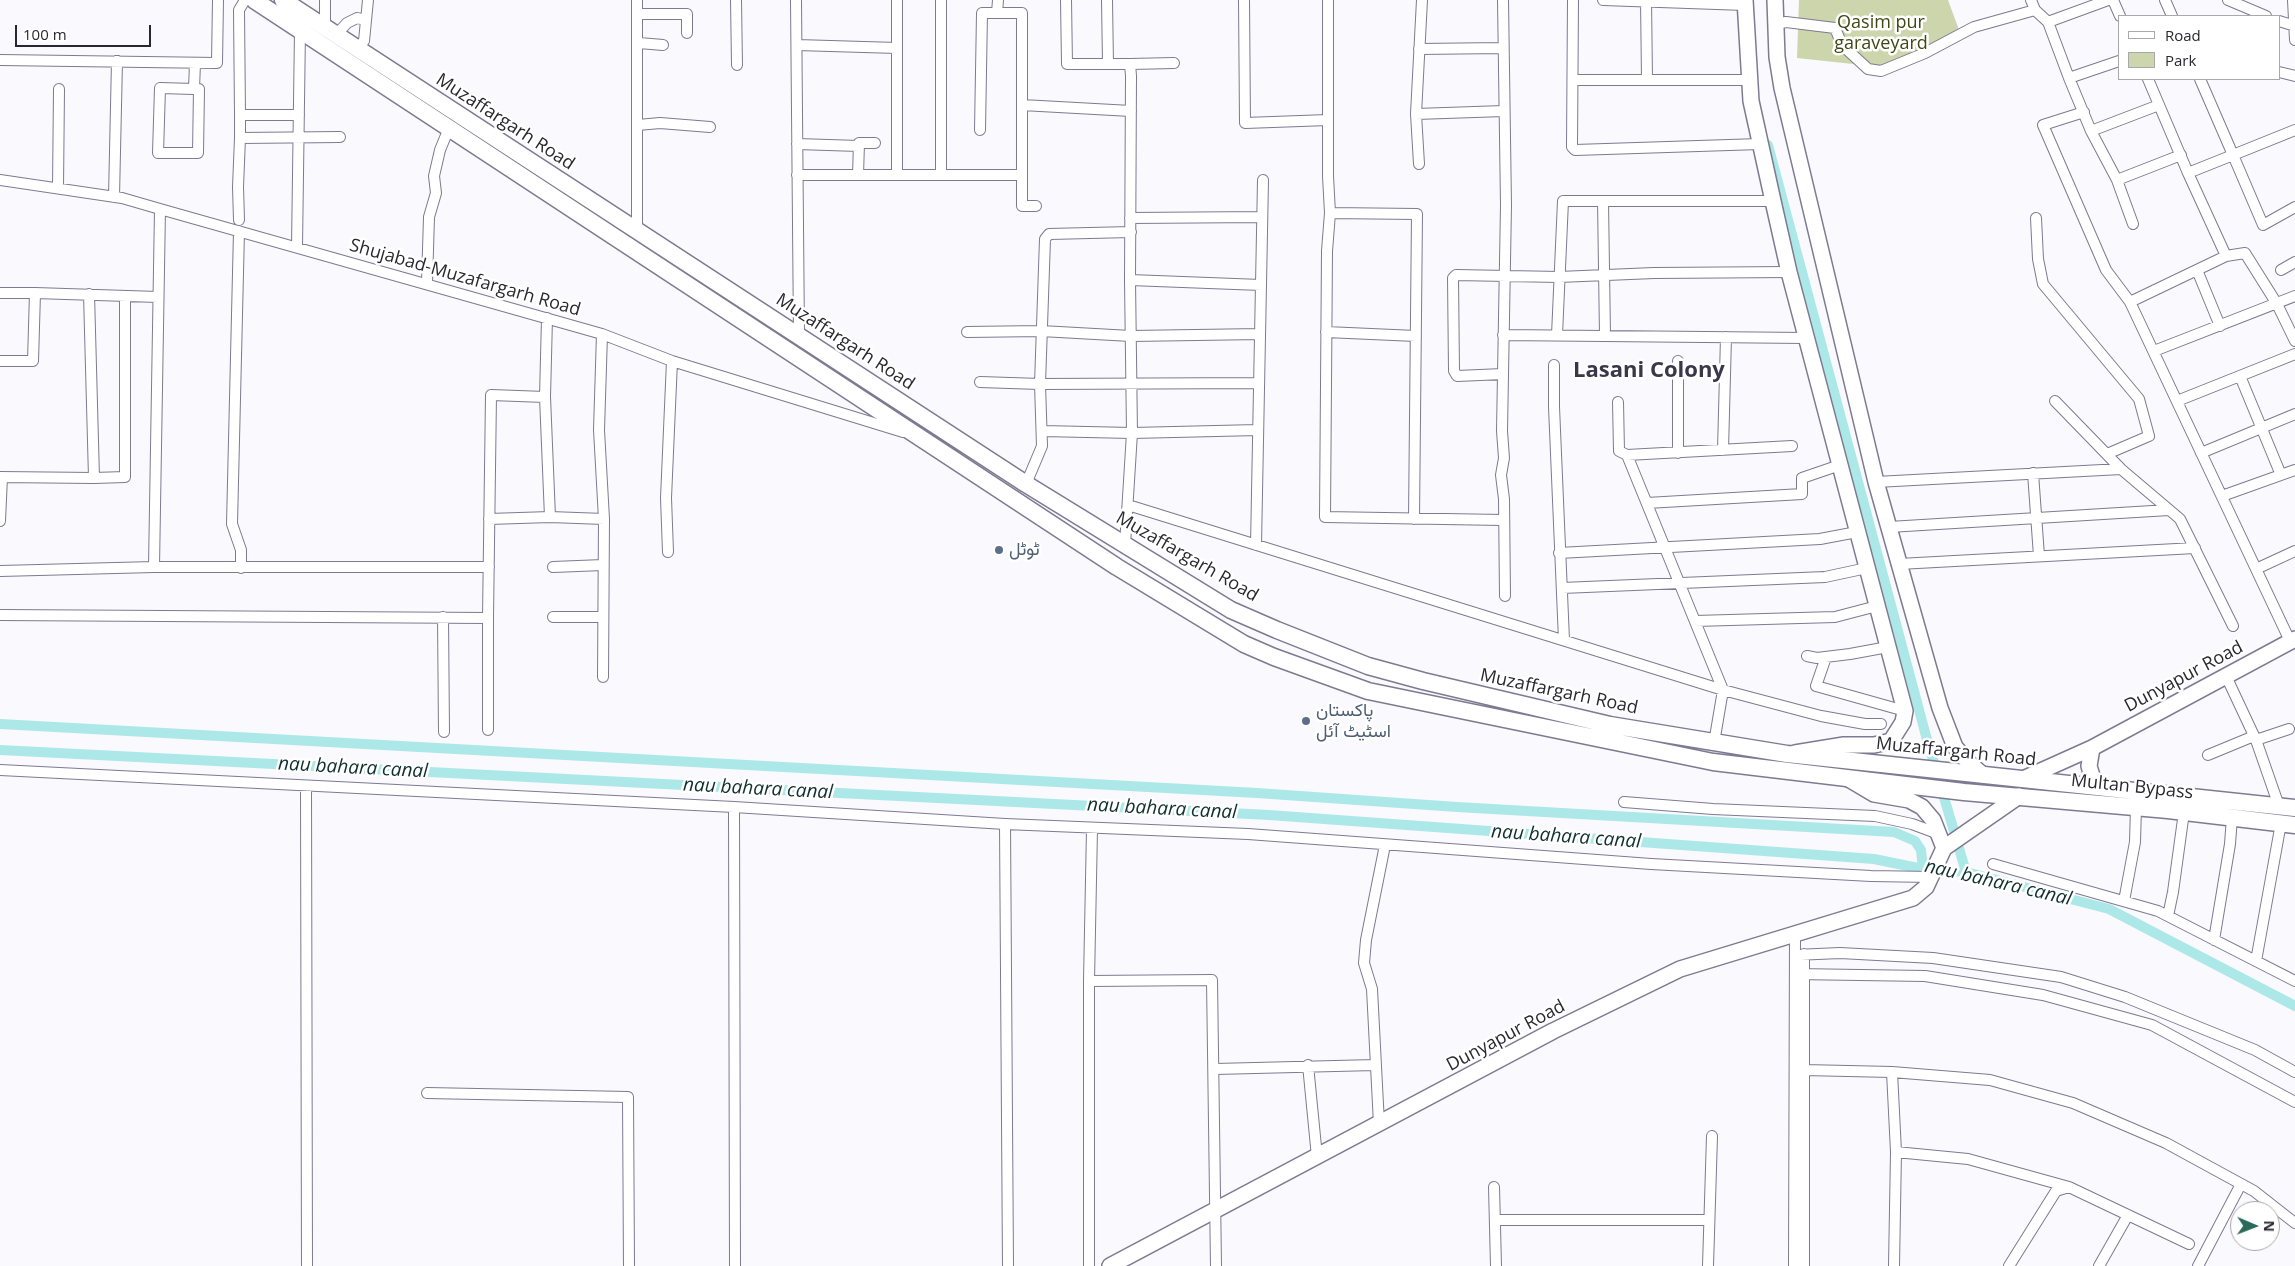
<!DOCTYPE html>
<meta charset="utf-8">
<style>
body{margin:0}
#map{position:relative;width:2295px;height:1266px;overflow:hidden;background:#f9f9fe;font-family:"Open Sans",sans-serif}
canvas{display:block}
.legend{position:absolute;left:2118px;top:15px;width:162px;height:65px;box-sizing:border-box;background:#fff;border:1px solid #a9a9ad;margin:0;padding:6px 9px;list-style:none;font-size:15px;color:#292831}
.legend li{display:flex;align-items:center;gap:10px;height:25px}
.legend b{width:25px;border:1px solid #a9a9ad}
.north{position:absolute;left:2230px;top:1201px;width:50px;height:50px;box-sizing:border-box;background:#fff;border:1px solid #a9a9ad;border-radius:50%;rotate:91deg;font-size:14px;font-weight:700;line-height:20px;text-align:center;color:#292831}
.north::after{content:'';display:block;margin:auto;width:18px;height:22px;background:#2b6a58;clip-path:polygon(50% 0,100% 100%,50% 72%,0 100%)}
.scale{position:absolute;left:15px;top:25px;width:136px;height:22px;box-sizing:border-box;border:2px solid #292831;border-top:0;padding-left:6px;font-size:15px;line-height:18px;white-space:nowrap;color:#292831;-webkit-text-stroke:4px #fff;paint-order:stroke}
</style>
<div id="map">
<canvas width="2295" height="1266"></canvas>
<ul class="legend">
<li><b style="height:6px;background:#fff"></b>Road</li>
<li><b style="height:14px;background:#cdd5ad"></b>Park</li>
</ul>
<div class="north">N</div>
<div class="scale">100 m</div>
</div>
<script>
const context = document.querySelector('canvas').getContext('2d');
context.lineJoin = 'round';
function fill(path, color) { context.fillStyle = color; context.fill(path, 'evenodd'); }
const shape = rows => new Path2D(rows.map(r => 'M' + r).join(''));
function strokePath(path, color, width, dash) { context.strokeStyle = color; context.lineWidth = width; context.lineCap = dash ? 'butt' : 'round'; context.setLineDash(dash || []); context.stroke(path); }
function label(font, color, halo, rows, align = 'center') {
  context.font = font + ' "Open Sans",Vazirmatn,sans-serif'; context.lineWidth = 5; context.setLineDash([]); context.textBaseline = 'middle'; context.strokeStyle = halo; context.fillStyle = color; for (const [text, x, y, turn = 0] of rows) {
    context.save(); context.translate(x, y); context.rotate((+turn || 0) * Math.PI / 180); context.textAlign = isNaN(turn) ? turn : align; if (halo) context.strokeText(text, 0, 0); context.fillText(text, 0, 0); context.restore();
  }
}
fill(shape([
 [1799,0,1948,0,1959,30,1890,68,1797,58]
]), '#cdd5ad');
strokePath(shape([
 [1768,145,1926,736,1966,872],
 [0,724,1257,793,1457,807,1894,832,1915,841,1921,850,1923,869],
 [0,750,1269,815,1874,859,1923,869,1966,872,2109,909,2295,1006]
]), '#ace8e7', 10);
const street = shape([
 [736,0,737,65],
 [796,0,799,336],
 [897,0,897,175],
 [1066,0,1067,64,1108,64],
 [1107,0,1108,64,1130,64,1131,76,1130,280,1132,433,1125,545],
 [1244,0,1245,123,1328,120],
 [1328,0,1328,176,1330,213,1327,251,1325,517,1503,520],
 [1503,0,1506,205,1502,431,1504,458,1501,475,1504,499,1505,596],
 [1573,0,1572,147,1575,150,1760,144],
 [1603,0,1745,5],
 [1646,0,1647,79],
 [2031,0,2035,10,2048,22,2069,78],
 [2113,0,2120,16],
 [2165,0,2172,16],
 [2228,0,2266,16],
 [2293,0,2295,40],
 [997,13,998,0],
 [639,14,687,14,687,33],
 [2279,21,2295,26],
 [2048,22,2108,0],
 [1776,24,1786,22,1835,28,1842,45,1868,69,1881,71,1925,53,1974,27,2035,10],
 [325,28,325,0],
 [336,35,347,23,357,18,366,20],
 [639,43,663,45],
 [797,45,897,48],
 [357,49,364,41,368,0],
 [1419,49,1502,48],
 [0,60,217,63,218,0],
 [2119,61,2069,78,2091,131,2117,180,2133,224],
 [1130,64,1174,63],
 [2279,72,2295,76],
 [2148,79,2188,173,2233,155,2200,79],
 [1573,80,1749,80],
 [194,89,160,88,158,153,198,153,199,89,194,89,195,63],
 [1022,105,1131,111],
 [2084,112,2043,125,2106,270,2130,302],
 [1416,114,1504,111],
 [240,115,239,10,245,0],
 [638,125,660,123,710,127],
 [980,130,982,13,1022,13,1022,206,1036,206],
 [2295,130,2233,155,2263,225,2295,207],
 [2091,131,2159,105],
 [240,138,240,115,299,115],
 [797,144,859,146],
 [1419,164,1416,114,1422,0],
 [2188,173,2226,256],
 [797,175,1022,175],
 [858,175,859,143,875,143],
 [941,175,941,0],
 [0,180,122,198,160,209,602,334,672,361,903,432],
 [2117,180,2181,155],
 [58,188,59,89],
 [114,197,117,61],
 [1603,201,1605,336],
 [1330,213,1417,214,1414,519],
 [1130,218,1262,217],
 [2036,218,2038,259,2043,284,2139,399,2149,436,2107,454],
 [239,220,238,187,240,138,340,137],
 [637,230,637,0],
 [239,231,232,524,241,550,241,568],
 [297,247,300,30],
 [2197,270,2220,326],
 [2281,270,2295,262],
 [1130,280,1261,285],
 [427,283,429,217,436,193,434,176,440,150,449,128],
 [0,293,35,293,33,361,0,361],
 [35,293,158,297],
 [967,332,1041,331,1131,336,1260,334],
 [1326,332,1416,336],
 [1503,335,1806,338],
 [1557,335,1563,201,1773,201],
 [2154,351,2295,296],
 [1554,365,1554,407,1564,640],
 [1503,374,1457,376,1454,371,1453,278,1456,275,1559,277,1654,273,1789,272],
 [2240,376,2281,475],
 [980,382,1040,384,1259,383],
 [2055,401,2121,469,2180,519,2233,626],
 [2177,401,2295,354],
 [1618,402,1619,451,1627,455,1792,446],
 [1042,431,1132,433,1258,430],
 [1723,450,1726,337],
 [1678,453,1678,361],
 [2201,453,2295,414],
 [1627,455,1723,690,1714,743],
 [2033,473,2039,556],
 [0,477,94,478,89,294],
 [94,478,125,477,125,296],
 [1876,482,2121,469],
 [1026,484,1042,446,1040,384,1045,239,1049,234,1131,232],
 [2222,496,2295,470],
 [1647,503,1802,494,1802,478,1840,465],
 [1128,505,1723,690,1821,716,1865,724,1881,724],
 [550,517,604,519,599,430,602,334],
 [489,519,550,517,545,397],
 [0,521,2,477],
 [1889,527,2169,510],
 [1256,545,1263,180],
 [668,552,666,498,672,361],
 [1559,553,1820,539,1857,532],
 [1899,564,2195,548],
 [154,567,489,567],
 [553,567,603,565],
 [2256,569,2295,551],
 [0,571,154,567,160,209],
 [1562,588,1825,577,1867,568],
 [0,615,488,618,488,730],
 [443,617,444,732],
 [553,617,603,617],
 [488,618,491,395,545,397,547,318],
 [1695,621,1835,617,1877,606],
 [2290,641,2130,302,2226,256,2245,253,2277,304,2295,341],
 [1807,656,1817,658,1850,654,1888,647],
 [1826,657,1816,686,1905,711],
 [2226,676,2256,740,2279,806],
 [603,677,604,519],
 [2256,740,2289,729],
 [2208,755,2254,736],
 [0,770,734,807,1005,824,1248,834,1651,864,1871,876,1931,877],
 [306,786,307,1266],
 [1624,802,1713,809,1875,816,1912,824,1939,834],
 [734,807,735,1266],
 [1005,824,1008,1266],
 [1993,864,2158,911,2295,981],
 [2124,901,2135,842,2136,807],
 [2168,916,2173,892,2184,812],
 [2214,940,2230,844,2232,817],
 [1795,955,1840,953,1933,958,2061,977,2125,997,2255,1050,2295,1072],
 [2256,961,2281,823],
 [1795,974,1925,976,2043,995,2152,1025,2295,1102],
 [1089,981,1212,980,1216,1266],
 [1308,1065,1317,1157],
 [1215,1069,1375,1065],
 [1804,1070,1892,1072],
 [427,1093,628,1097,629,1266],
 [1379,1124,1372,989,1364,963,1366,940,1385,845],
 [1494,1187,1496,1266],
 [2069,1187,1968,1159,1896,1152,1892,1072,1990,1080,2073,1103,2166,1143,2254,1191,2295,1223],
 [1495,1220,1709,1220],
 [1089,1266,1089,981,1092,829],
 [1708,1266,1712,1136],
 [1794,1266,1795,934],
 [1804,1266,1804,954],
 [1894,1266,1896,1152],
 [2009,1266,2056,1191,2069,1187,2189,1244],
 [2099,1266,2128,1215],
 [2198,1266,2241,1184]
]);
const secondary = shape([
 [1745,0,1751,101,1773,201,1789,272,1905,711,1903,722,1891,741,1874,745,1844,745,1795,753],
 [1775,0,1777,57,1782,88,1876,482,1940,708,1955,747,1969,763,1983,775],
 [2092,748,2089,766,2092,776,2099,787],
 [1847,778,1874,794,1909,800,1922,807,1933,820,1944,848],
 [2023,779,2092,748,2295,639],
 [1110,1266,1553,1031,1680,969,1913,898,1926,887,1944,848,2019,796]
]);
const primary = shape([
 [254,0,1117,567,1244,644,1274,657,1368,691,1713,762,1964,792,2168,810,2295,825],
 [283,0,1026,484,1231,610,1277,630,1368,666,1423,681,1610,725,1787,754,2295,808]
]);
strokePath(street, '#7e7a91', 12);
strokePath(secondary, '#7e7a91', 18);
strokePath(primary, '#7e7a91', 19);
strokePath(street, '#fff', 10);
strokePath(secondary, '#fff', 15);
strokePath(primary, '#fff', 16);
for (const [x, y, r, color] of [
 [999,550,5,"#5c6f8a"],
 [1306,721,5,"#5c6f8a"]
]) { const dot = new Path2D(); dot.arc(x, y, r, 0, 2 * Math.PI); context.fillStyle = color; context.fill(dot); strokePath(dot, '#fff', 2); }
label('18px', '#3f4714', '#fff', [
 ["Qasim pur",1881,23],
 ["garaveyard",1881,44]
]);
label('18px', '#292831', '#fff', [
 ["Muzaffargarh Road",505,122,33],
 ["Shujabad-Muzafargarh Road",465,278,16],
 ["Muzaffargarh Road",845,342,33],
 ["Muzaffargarh Road",1187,557,30],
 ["Dunyapur Road",2184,677,-28],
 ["Muzaffargarh Road",1559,692,12],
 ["Muzaffargarh Road",1956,752,6],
 ["Multan Bypass",2132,787,6],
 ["Dunyapur Road",1506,1036,-28]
]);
label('18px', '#4e5e75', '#fff', [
 ["ٹوٹل",1009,550],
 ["پاکستان",1316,711],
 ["اسٹیٹ آئل",1316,732]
], 'left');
label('italic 19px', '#102f2f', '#fff', [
 ["nau bahara canal",353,768,3],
 ["nau bahara canal",758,789,3],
 ["nau bahara canal",1162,809,3],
 ["nau bahara canal",1566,837,4],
 ["nau bahara canal",1998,883,13]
]);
label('bold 22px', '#3a374a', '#fff', [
 ["Lasani Colony",1649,371]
]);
</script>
